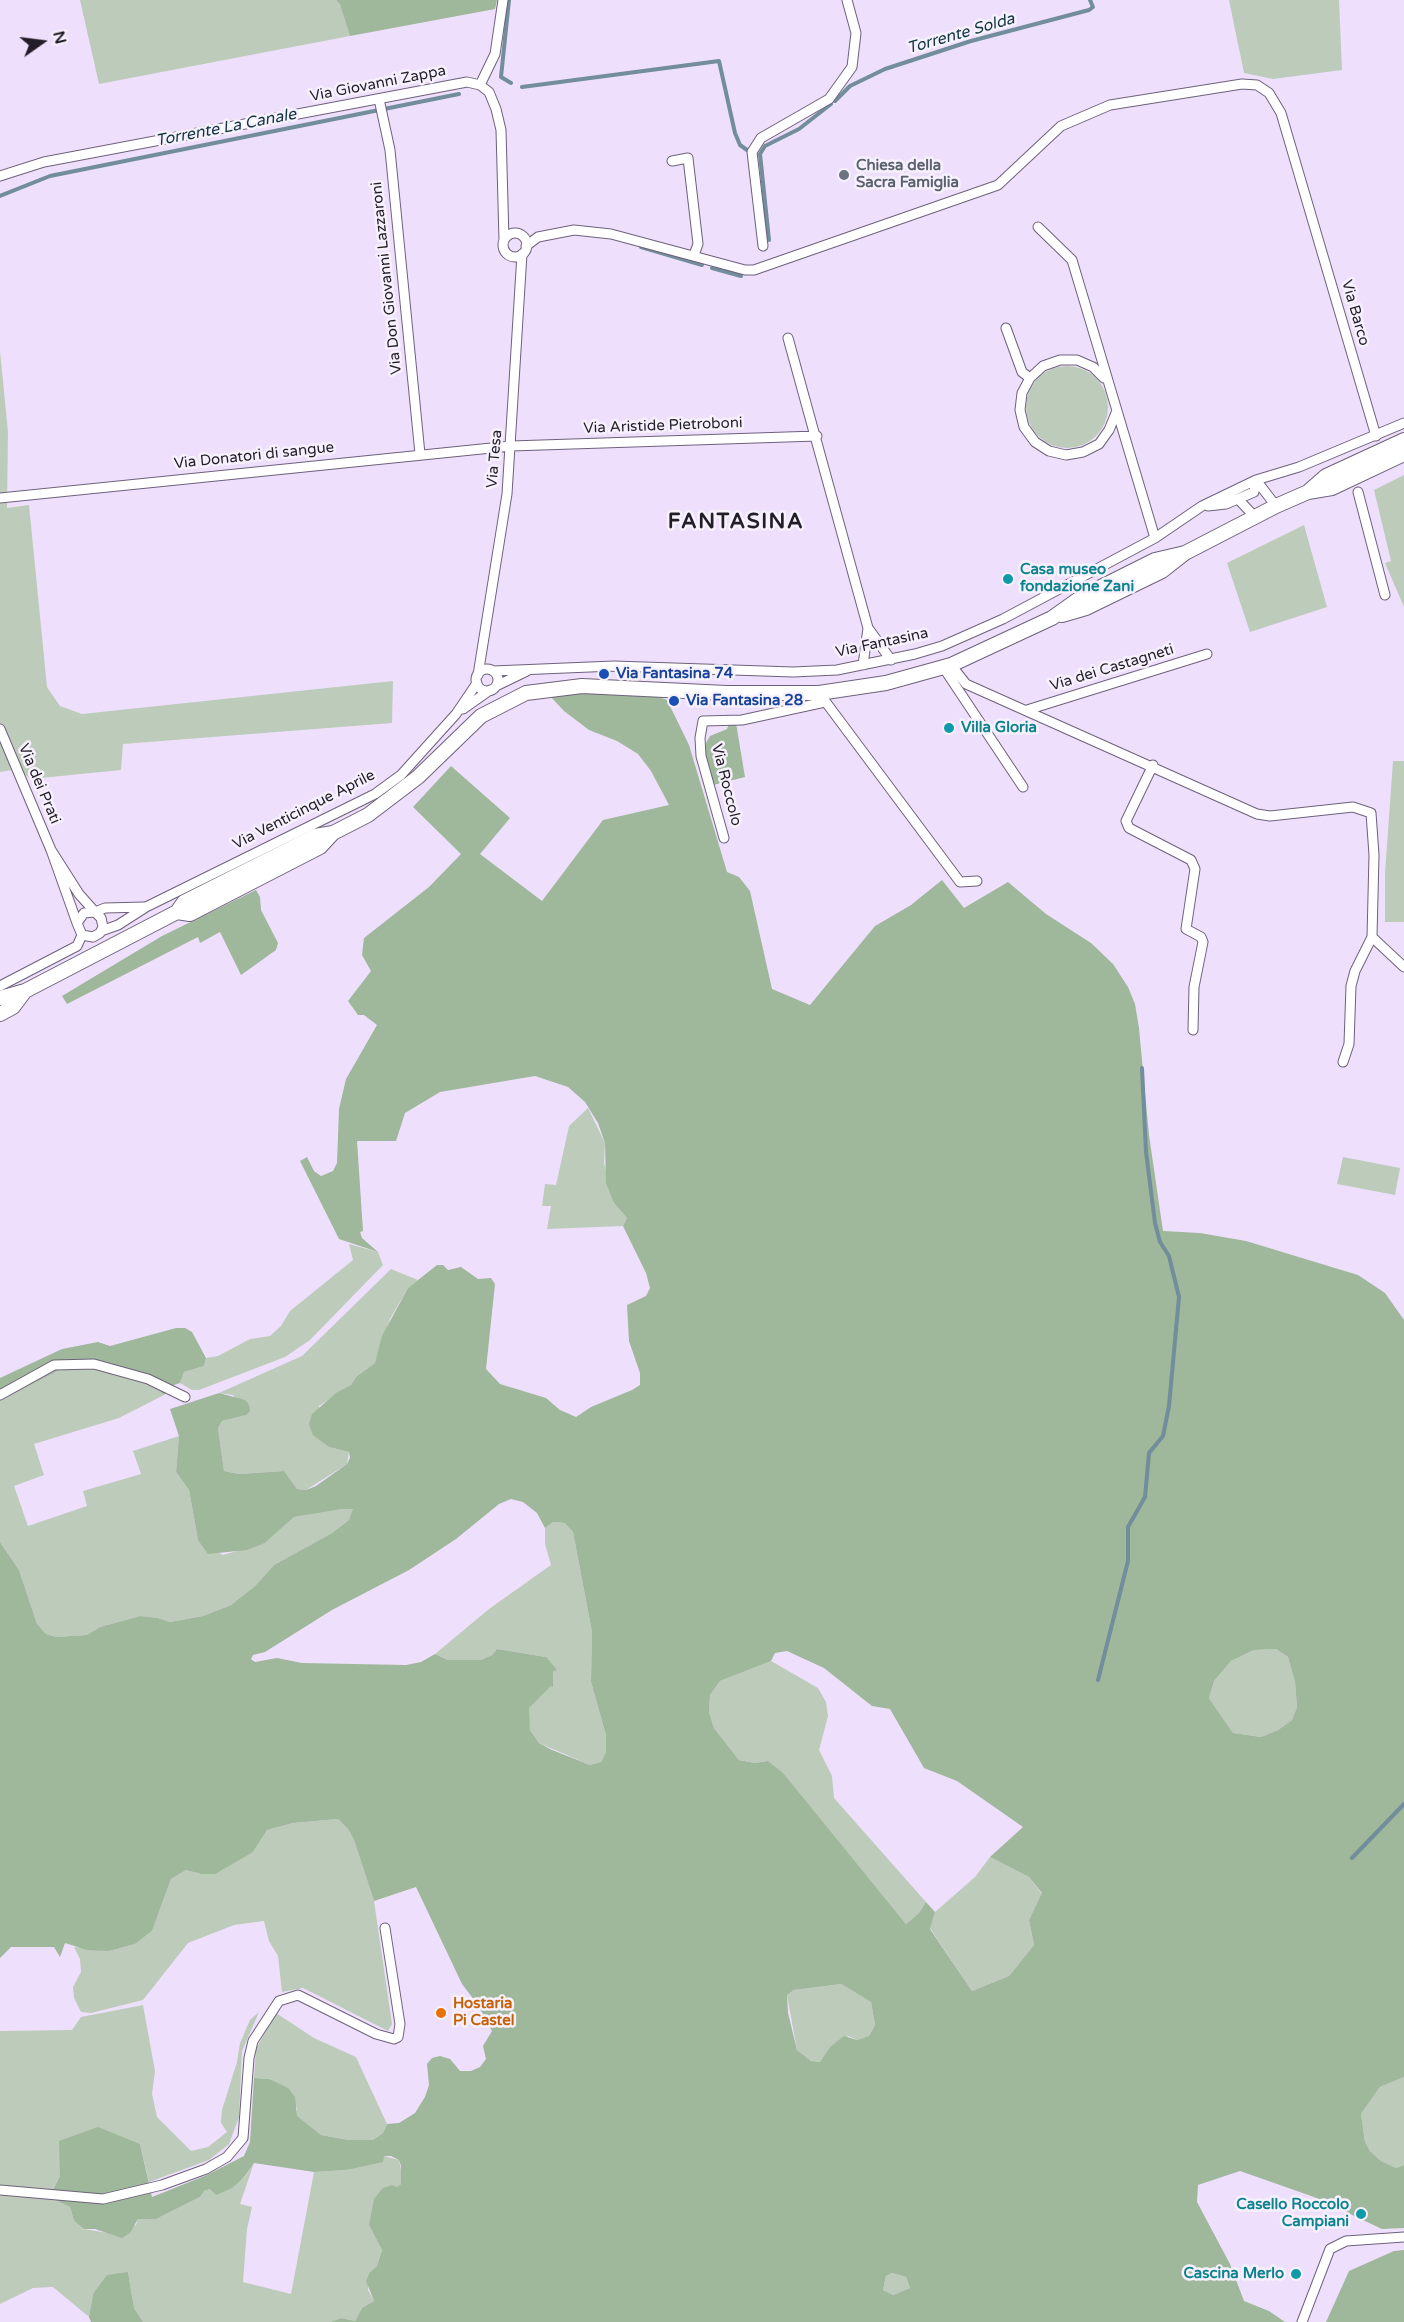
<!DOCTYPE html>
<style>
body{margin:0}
#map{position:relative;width:1404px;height:2322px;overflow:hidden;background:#eee0fd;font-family:"Varela Round",sans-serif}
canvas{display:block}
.north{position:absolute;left:12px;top:12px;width:60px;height:60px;-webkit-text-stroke:4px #f7f1fd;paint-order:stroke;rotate:76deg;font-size:16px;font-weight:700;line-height:24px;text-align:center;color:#221d27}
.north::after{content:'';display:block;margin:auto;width:21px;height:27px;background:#221d27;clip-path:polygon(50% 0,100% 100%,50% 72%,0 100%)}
</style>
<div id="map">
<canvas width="1404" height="2322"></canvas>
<div class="north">N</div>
</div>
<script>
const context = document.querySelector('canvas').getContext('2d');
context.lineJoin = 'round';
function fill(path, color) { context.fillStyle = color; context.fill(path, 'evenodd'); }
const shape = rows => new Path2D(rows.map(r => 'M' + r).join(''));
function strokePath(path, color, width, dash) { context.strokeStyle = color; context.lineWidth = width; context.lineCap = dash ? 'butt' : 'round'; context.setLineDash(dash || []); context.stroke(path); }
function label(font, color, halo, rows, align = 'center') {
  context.font = font + ' "Varela Round",sans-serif'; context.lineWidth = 5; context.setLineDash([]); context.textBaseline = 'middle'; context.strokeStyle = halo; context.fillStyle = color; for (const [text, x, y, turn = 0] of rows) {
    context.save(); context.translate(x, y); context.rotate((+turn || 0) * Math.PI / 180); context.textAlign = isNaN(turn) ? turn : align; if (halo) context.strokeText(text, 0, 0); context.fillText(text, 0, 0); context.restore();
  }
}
fill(shape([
 [80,0,336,0,340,3,350,36,99,84],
 [1229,0,1339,0,1342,70,1273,79,1244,73],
 [0,351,8,432,7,508,29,505,47,687,60,706,82,714,393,681,392,723,123,744,121,770,31,779,17,769,0,772],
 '1026 407a41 41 0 1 1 82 0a41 41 0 1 1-82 0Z',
 [1404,475,1404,607,1385,563,1391,561,1374,490],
 [1304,525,1327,607,1250,632,1227,563],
 [1393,761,1404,761,1404,922,1385,922,1385,873],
 [588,1108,605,1143,604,1163,614,1203,627,1218,623,1226,547,1229,551,1206,542,1206,545,1184,556,1185,569,1126],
 [1343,1157,1400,1168,1395,1195,1337,1184],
 [349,1244,378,1252,383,1265,310,1340,285,1357,199,1390,192,1390,180,1383,184,1372,204,1366,206,1358,218,1356,250,1339,270,1336,281,1326,290,1311,353,1260],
 [391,1269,418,1280,408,1288,390,1319,375,1363,356,1377,351,1385,319,1406,322,1441,329,1447,349,1452,347,1464,306,1490,297,1489,283,1471,239,1474,224,1471,218,1428,222,1421,246,1415,233,1395,219,1393,302,1356],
 [71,1364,148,1380,164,1395,119,1418,34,1444,44,1475,14,1486,28,1526,87,1506,83,1491,141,1474,133,1451,179,1436,176,1472,189,1490,198,1540,223,1555,265,1543,294,1517,341,1508,354,1509,349,1520,332,1533,274,1565,255,1586,231,1605,203,1616,170,1622,158,1618,140,1616,100,1627,87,1635,56,1637,46,1634,37,1624,19,1570,0,1542,0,1401],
 [553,1522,566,1523,573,1532,592,1632,591,1682,606,1735,606,1752,601,1762,590,1765,539,1743,530,1730,528,1708,551,1686,546,1657,497,1649,492,1655,481,1660,448,1660,435,1654,489,1609,551,1565,545,1544,545,1528],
 [1276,1649,1288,1657,1295,1682,1297,1707,1292,1720,1278,1730,1261,1737,1233,1733,1209,1698,1214,1681,1231,1661,1254,1650],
 [771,1661,818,1688,826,1702,828,1716,819,1750,832,1776,834,1798,926,1902,919,1913,906,1924,783,1774,768,1761,755,1763,739,1760,714,1728,709,1712,710,1695,720,1681],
 [338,1819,348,1829,354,1840,374,1901,392,2024,388,2031,303,1988,282,1992,278,1956,269,1941,264,1921,234,1925,188,1943,143,2000,91,2013,81,2012,74,1998,73,1987,81,1972,80,1959,74,1947,109,1951,135,1944,152,1931,171,1879,186,1870,201,1874,253,1852,267,1830,293,1823],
 [990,1857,1029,1877,1042,1894,1029,1920,1034,1945,1009,1976,972,1991,930,1928,935,1912,975,1877],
 [841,1984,871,2002,875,2025,869,2036,857,2040,848,2036,830,2047,821,2062,811,2061,797,2050,787,1995,794,1990],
 [143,2005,155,2071,152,2094,157,2117,191,2151,208,2147,227,2132,221,2123,222,2110,237,2062,240,2043,250,2020,259,2012,242,2051,239,2117,229,2144,209,2160,149,2182,140,2144,60,2141,60,2176,52,2190,0,2187,0,2031,72,2030,81,2017],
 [276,2013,314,2038,356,2057,387,2124,383,2133,373,2140,349,2140,321,2135,296,2116,297,2108,269,2079,254,2078,256,2049],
 [1404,2077,1404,2165,1396,2168,1381,2161,1370,2151,1365,2142,1361,2114,1380,2087],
 [384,2156,399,2160,402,2175,401,2184,372,2216,369,2225,382,2250,377,2266,370,2272,368,2290,374,2301,362,2308,355,2321,341,2318,330,2322,143,2322,134,2308,128,2272,93,2294,89,2317,53,2287,33,2288,0,2304,0,2194,49,2197,70,2207,74,2221,84,2229,108,2233,136,2225,138,2219,156,2219,200,2197,204,2191,245,2177,254,2163,240,2204,252,2207,247,2229,243,2282,291,2294,314,2172,346,2170],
 [892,2273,906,2277,910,2288,893,2295,883,2290,886,2276]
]), '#bdcbba');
fill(shape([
 [336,0,497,0,495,9,350,36,340,4],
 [568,693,656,696,667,700,689,745,727,872,739,877,750,891,772,989,810,1005,875,926,911,905,942,880,964,908,1008,882,1046,914,1091,943,1113,964,1128,987,1135,1004,1139,1028,1149,1135,1163,1231,1200,1233,1246,1241,1358,1275,1385,1293,1404,1320,1404,2077,1380,2087,1361,2114,1365,2142,1370,2151,1381,2161,1396,2168,1404,2165,1404,2228,1382,2229,1314,2197,1240,2171,1198,2185,1197,2202,1230,2264,1244,2301,1269,2311,1285,2322,330,2322,341,2318,355,2321,362,2308,374,2301,366,2281,370,2272,377,2266,382,2250,369,2225,374,2199,383,2188,392,2185,397,2187,401,2184,401,2166,399,2160,391,2156,384,2156,383,2162,346,2170,314,2172,254,2163,245,2176,232,2188,216,2195,210,2189,204,2191,200,2197,156,2219,138,2219,130,2233,122,2238,95,2229,84,2229,74,2221,70,2207,49,2197,60,2176,59,2141,98,2127,140,2144,152,2197,207,2175,244,2156,250,2142,254,2078,269,2079,288,2088,295,2097,297,2116,321,2135,349,2140,373,2140,383,2133,387,2124,399,2123,415,2113,425,2097,429,2085,427,2064,432,2058,440,2056,450,2059,460,2071,471,2071,480,2067,486,2059,483,2046,492,2031,478,2005,462,1984,416,1887,374,1901,354,1840,348,1829,338,1819,293,1823,267,1830,253,1852,215,1874,201,1874,186,1870,171,1879,152,1931,135,1944,109,1951,87,1950,65,1943,60,1957,54,1947,11,1947,0,1958,0,1542,19,1570,37,1624,46,1634,56,1637,87,1635,100,1627,140,1616,158,1618,170,1622,203,1616,231,1605,255,1586,274,1565,332,1533,349,1520,353,1509,341,1509,294,1517,265,1543,247,1550,208,1554,198,1540,189,1490,176,1472,179,1436,170,1409,219,1393,245,1400,249,1405,250,1411,246,1415,222,1421,218,1428,224,1471,239,1474,284,1471,297,1489,306,1490,316,1486,347,1464,350,1458,349,1452,329,1447,313,1435,309,1424,312,1414,336,1393,351,1385,356,1377,375,1363,382,1336,408,1288,437,1265,443,1265,448,1270,461,1267,478,1279,491,1278,495,1284,486,1369,500,1384,546,1398,560,1410,576,1417,591,1407,632,1390,640,1385,640,1373,629,1341,627,1305,646,1296,650,1288,646,1273,623,1226,627,1218,614,1203,606,1183,605,1143,598,1123,585,1102,568,1087,535,1076,440,1092,405,1113,396,1141,357,1141,363,1231,360,1232,362,1238,378,1252,339,1239,300,1161,307,1157,314,1171,321,1176,333,1171,337,1163,339,1109,346,1079,377,1025,364,1015,358,1015,348,1001,371,971,362,955,364,938,429,887,461,854,413,807,451,766,510,818,480,854,542,901,603,820,669,805,651,771,638,754,617,741,589,730,564,711,550,696],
 [511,1499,523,1502,537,1513,545,1528,553,1522,565,1523,573,1532,592,1632,591,1682,606,1735,606,1752,601,1762,590,1765,552,1750,539,1743,530,1730,529,1708,551,1686,553,1687,553,1671,557,1670,546,1657,497,1649,492,1655,481,1660,448,1660,435,1654,421,1662,406,1665,302,1663,277,1658,255,1662,251,1659,253,1655,265,1652,332,1610,409,1570,456,1539,499,1504],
 [1276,1649,1288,1657,1295,1682,1297,1707,1292,1720,1278,1730,1261,1737,1233,1733,1209,1698,1214,1681,1231,1661,1254,1650],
 [787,1651,824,1668,872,1706,890,1709,924,1768,957,1781,1023,1827,990,1857,1029,1877,1042,1893,1029,1920,1034,1945,1009,1976,972,1991,930,1929,935,1912,926,1902,919,1913,906,1924,783,1773,768,1761,755,1763,739,1760,714,1728,709,1712,710,1695,720,1681,771,1661,775,1653],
 [841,1984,871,2002,875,2025,869,2036,857,2040,844,2036,830,2047,820,2062,811,2061,797,2050,788,2013,787,1995,794,1990],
 [892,2273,906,2277,910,2288,893,2295,883,2290,886,2276],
 [736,723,745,777,713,785,705,752,706,743,710,736,727,729,729,724],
 [256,890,260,897,261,910,278,943,276,950,241,975,220,932,200,943,198,937,67,1004,62,996,162,936],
 [176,1328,185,1328,192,1332,206,1358,204,1366,184,1372,180,1383,171,1386,164,1395,148,1380,71,1364,0,1401,0,1378,62,1349,98,1342,110,1346],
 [1404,2250,1404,2322,1326,2322,1349,2271,1394,2251],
 [128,2272,134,2308,143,2322,91,2322,89,2317,93,2294,107,2275]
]), '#9fb79a');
strokePath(shape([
 [509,0,501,77,511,83],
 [522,87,719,61,735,133,740,145,747,150],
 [835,101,850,86,885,69,971,41,1089,10,1093,7,1090,0],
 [0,196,50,176,459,94],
 [769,240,760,154,765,146,799,129,831,104],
 [641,247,702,265],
 [712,268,741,276],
 [1098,1680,1128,1561,1128,1527,1145,1497,1149,1453,1163,1436,1169,1406,1179,1297,1169,1256,1160,1242,1155,1223,1146,1152,1142,1068],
 [1352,1858,1404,1804]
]), '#728d9b', 4);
const street = shape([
 [480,85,495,54,503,0],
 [379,99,390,150,420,454],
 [672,161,688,158,698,244,694,255],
 [0,176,44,162,467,82,480,85,489,92,496,109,501,130,504,240],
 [1038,227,1072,260,1155,538],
 '503 245a12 12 0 1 1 24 0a12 12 0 1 1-24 0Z',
 [526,246,538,237,574,230,611,234,745,270,754,270,998,185,1061,126,1110,105,1242,84,1257,85,1269,93,1281,113,1376,436],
 [763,246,752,152,761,138,829,99,852,67,856,33,847,0],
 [1006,328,1022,372,1030,378],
 [788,338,868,628,891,660],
 [1104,378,1093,367,1077,360,1060,360,1043,366,1030,378,1022,393,1020,410,1024,427,1035,442,1049,451,1066,455,1083,452,1099,444,1109,430,1116,413],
 [1256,480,1276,506],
 [1358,492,1385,595],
 [0,498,511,446,817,436],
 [1239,500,1255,517],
 [1208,506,1226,504,1254,492,1256,480],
 [863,665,868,628],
 [951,665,966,684,1257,814,1270,816,1353,807,1371,813,1374,855,1372,937,1355,971,1351,986,1349,1044,1343,1062],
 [943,667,1023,787],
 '476 680a11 11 0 1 1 22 0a11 11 0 1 1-22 0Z',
 [493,671,614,666,793,672,837,670,915,654,942,646,1003,619,1155,538,1202,506,1256,480,1299,467,1404,423],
 [478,675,507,494,522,254],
 [496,686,527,671],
 [819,693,960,882,977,881],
 [463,709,490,690],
 [1027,710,1207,654],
 [0,729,51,850,77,923],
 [1153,765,1126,821,1129,828,1191,860,1195,869,1186,929,1201,937,1203,942,1194,987,1193,1030],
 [724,838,701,756,700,738,703,721,742,720,825,702],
 [51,850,79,894,95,912,101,918,103,927,100,933,93,937,82,935,77,923,84,913,95,912,105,908,144,907],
 [101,931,118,925,146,907,375,794,401,775,456,714,477,683],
 [1372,937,1404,967],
 [0,986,77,946,82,935],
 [0,1395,54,1365,94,1364,148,1379,185,1397],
 [0,2190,103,2199,162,2185,206,2169,227,2157,243,2138,249,2058,253,2041,279,2001,298,1995,376,2034,394,2039,398,2037,400,2024,385,1928],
 [1302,2322,1330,2249,1346,2241,1404,2237]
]);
const secondary = shape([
 [1309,491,1326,476,1404,440],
 [1062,615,1086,608,1162,571,1185,553,1276,506,1308,492,1332,488,1404,454],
 [177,912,190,914,320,847,333,833],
 [0,998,25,991,177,912,184,902,315,836,333,833,368,815,418,777,481,716,526,693,582,686,726,693,819,693,886,683,951,665,1052,618,1083,596,1155,560,1185,553],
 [0,1014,13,1007,25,991]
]);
strokePath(street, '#6e617b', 11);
strokePath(secondary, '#6e617b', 16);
strokePath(street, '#fff', 9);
strokePath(secondary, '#fff', 14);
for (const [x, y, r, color] of [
 [844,175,6,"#6b7280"],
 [1008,579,6,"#0f9aa8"],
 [604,674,6,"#1a4fb4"],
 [674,701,6,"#1a4fb4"],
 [949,728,6,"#0f9aa8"],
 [441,2013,6,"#e8710a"],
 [1361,2214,6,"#0f9aa8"],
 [1296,2274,6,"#0f9aa8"]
]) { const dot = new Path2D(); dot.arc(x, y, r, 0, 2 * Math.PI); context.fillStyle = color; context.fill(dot); strokePath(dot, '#f7f1fd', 2); }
label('15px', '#221d27', '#f7f1fd', [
 ["Via Giovanni Zappa",378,84,-11],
 ["Via Don Giovanni Lazzaroni",387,278,-96],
 ["Via Barco",1355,313,74],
 ["Via Aristide Pietroboni",663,426,-2],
 ["Via Donatori di sangue",254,456,-6],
 ["Via Tesa",495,459,-85],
 ["Via Fantasina",882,643,-12],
 ["Via dei Castagneti",1112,668,-17],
 ["Via dei Prati",39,784,67],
 ["Via Roccolo",726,785,76],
 ["Via Venticinque Aprile",304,810,-27]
]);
label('bold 15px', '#5b616d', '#f7f1fd', [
 ["Chiesa della",856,166],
 ["Sacra Famiglia",856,183]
], 'left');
label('bold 15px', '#0d838f', '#f7f1fd', [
 ["Casa museo",1020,570],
 ["fondazione Zani",1020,587],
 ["Villa Gloria",961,728],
 ["Casello Roccolo",1349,2205,"right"],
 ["Campiani",1349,2222,"right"],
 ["Cascina Merlo",1284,2274,"right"]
], 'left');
label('bold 15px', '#164399', '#f7f1fd', [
 ["Via Fantasina 74",616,674],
 ["Via Fantasina 28",686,701]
], 'left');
label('bold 15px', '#c56008', '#f7f1fd', [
 ["Hostaria",453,2004],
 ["Pi Castel",453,2021]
], 'left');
label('italic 16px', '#0f3541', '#f7f1fd', [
 ["Torrente Solda",961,34,-16],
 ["Torrente La Canale",226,128,-11]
]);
context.letterSpacing = '1.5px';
label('bold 21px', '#221d27', '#f7f1fd', [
 ["FANTASINA",736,522]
]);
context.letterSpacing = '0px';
</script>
